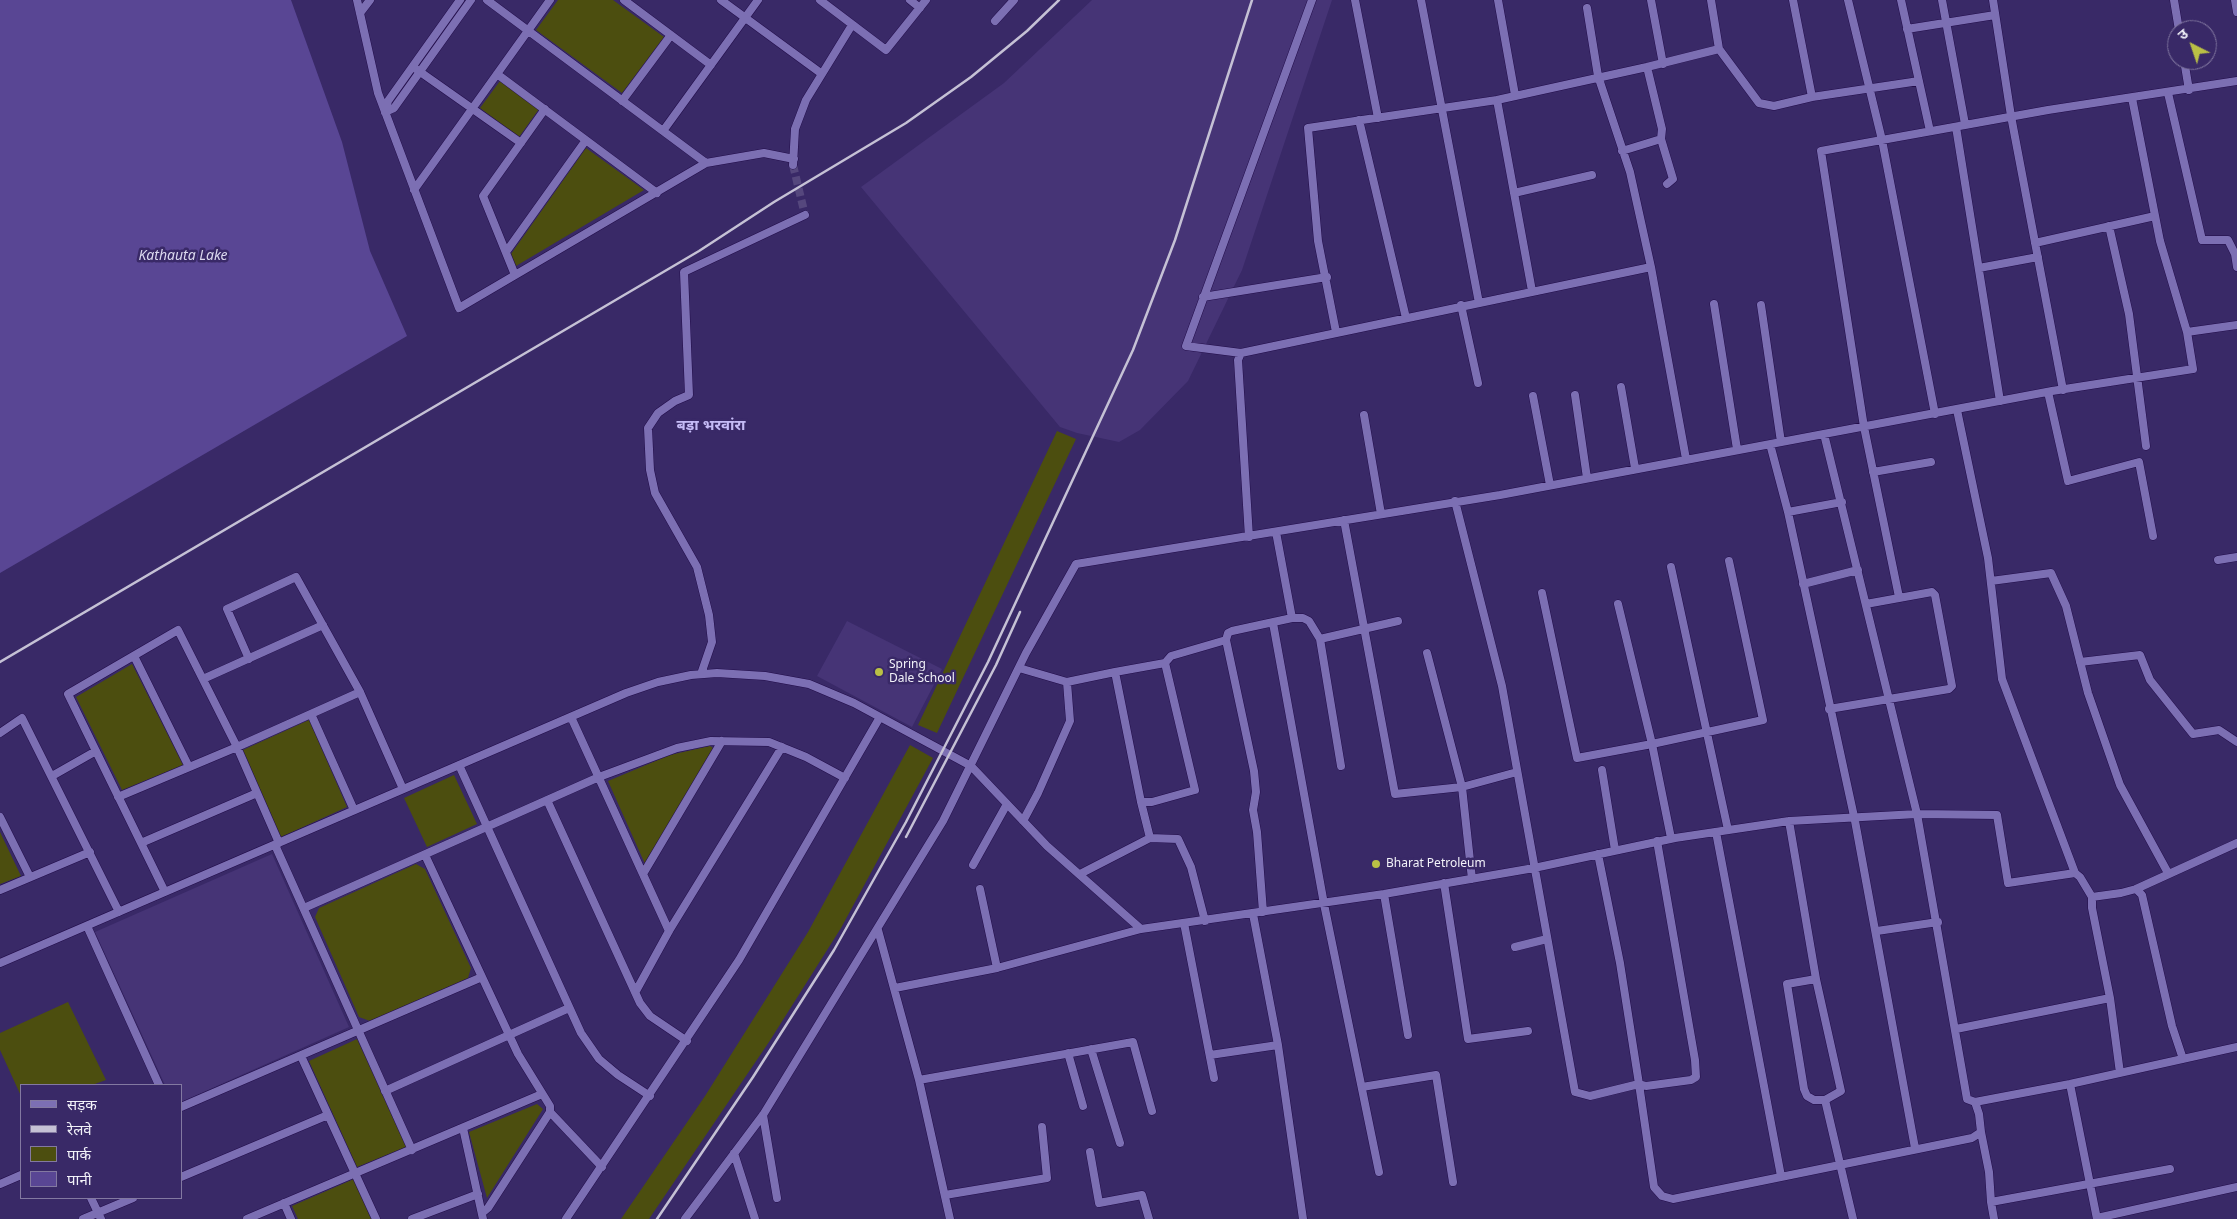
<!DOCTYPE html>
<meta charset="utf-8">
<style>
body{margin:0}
#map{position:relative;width:2237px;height:1219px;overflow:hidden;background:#392967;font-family:"Noto Sans","Noto Sans Devanagari",sans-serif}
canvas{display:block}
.legend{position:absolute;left:20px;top:1084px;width:162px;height:115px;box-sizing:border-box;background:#392967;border:1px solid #8379a1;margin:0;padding:6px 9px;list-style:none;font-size:15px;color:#f2f2f9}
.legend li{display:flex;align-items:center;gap:10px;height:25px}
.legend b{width:25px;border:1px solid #8379a1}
.north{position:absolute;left:2167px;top:20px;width:50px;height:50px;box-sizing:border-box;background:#392967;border:1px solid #8379a1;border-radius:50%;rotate:319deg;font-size:14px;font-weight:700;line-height:20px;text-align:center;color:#f2f2f9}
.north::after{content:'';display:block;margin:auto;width:18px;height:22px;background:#bac045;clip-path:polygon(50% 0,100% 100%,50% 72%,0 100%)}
</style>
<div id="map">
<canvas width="2237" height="1219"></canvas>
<ul class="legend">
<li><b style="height:6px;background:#7c6fb3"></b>सड़क</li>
<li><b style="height:6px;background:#c5c1d5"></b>रेलवे</li>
<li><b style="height:14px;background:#4c4e0f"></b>पार्क</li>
<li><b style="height:14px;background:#594694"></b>पानी</li>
</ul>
<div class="north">उ</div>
</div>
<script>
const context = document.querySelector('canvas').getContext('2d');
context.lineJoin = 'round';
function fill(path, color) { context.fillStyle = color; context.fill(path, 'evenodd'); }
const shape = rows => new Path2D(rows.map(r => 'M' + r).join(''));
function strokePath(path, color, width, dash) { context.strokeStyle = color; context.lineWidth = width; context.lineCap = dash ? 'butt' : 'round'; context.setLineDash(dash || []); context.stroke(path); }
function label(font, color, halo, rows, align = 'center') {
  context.font = font + ' "Noto Sans","Noto Sans Devanagari",sans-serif'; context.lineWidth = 5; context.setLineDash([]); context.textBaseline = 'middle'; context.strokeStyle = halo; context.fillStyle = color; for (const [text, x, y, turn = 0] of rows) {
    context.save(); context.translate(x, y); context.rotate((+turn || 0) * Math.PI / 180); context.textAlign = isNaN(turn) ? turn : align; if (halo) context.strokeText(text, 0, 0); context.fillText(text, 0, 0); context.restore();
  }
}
fill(shape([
 [1092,0,1332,0,1242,270,1188,381,1140,430,1119,442,1077,433,1060,427,861,187,1004,83],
 [847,621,942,669,912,727,817,676],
 [272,854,349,1027,181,1102,181,1085,165,1085,95,932]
]), '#463476');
fill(shape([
 [558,0,613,0,664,37,622,93,536,30],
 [500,81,539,109,519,137,480,108],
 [586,148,644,190,516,266,511,254],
 [1057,431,1076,439,937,733,918,725],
 [132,664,183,765,122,790,76,697],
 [309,720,347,807,281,837,243,750],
 [910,745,933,758,841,928,769,1042,649,1219,621,1219,705,1096,808,932],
 [710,746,713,748,645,864,608,781,670,755],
 [454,775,477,824,427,847,404,798],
 [0,832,21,876,0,884],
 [416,864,425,869,471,968,468,978,370,1021,359,1017,315,917,319,908],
 [68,1002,106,1080,92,1085,21,1085,21,1096,0,1050,0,1033],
 [357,1039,406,1147,357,1167,309,1061],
 [537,1104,543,1109,487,1198,469,1132],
 [354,1179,371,1219,298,1219,292,1206]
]), '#4c4e0f');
fill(shape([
 [0,0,291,0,342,142,370,251,407,336,0,573]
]), '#594694');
strokePath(shape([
 [793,165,805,215]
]), '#55477d', 8, [8, 4]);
const minor = shape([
 [357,0,378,93,459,308,706,163,764,153,794,159],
 [487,0,706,163],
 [624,0,711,65],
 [721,0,822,74],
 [820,0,886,50,926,0],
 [910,0,920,8],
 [1355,0,1378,118],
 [1421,0,1479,303],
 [1498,0,1515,95],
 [1651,0,1663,64],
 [1711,0,1719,49,1759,103,1774,106,1812,97],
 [1793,0,1812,97,1919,81],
 [1848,0,1882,140,1935,414],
 [1901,0,1930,131],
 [1942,0,1965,124],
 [1993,0,2011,116,2063,390],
 [2174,0,2179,30],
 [2235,0,2237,12],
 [1587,8,1598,76,1630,172,1651,267],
 [360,13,370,0],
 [995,21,1014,0],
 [1907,29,1995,15],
 [2184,60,2189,90],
 [1647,67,1719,49],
 [416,69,521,143],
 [497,74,657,193],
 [2168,93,2202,240,2228,240,2235,254,2237,267],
 [2132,98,2160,241,2187,332],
 [622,101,671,35],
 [385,112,394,108,471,0],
 [385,112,388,101,460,0],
 [1359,120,1406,318],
 [1956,127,2000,401],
 [663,131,758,0],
 [1661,139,1673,179,1667,184],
 [793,165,795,129,806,100,852,25],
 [414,190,550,0],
 [1514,193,1592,175],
 [2109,226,2129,314,2146,446],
 [2035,243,2155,216],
 [506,252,586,140],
 [1979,268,2038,257],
 [515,275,483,196,545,109],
 [1532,291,1497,100,1647,67,1662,129,1661,139,1622,151],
 [1203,297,1327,277],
 [1714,304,1737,449],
 [1461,305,1478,383],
 [1761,305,1781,442],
 [1336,332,1318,241,1308,128,1497,100],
 [1241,353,1186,346,1312,0],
 [1621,387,1635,468],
 [2048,392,2068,481,2139,462,2153,536],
 [1575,395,1587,478],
 [1533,396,1550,485],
 [1957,410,1988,558,2002,679,2075,873,2080,877,2092,897,2092,908,2110,998,2120,1073],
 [1364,415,1381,514],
 [1824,434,1917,814,1967,1099,1975,1102,2070,1084,2237,1047],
 [1770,444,1788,512,1855,821,1915,1148],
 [1873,472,1931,462],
 [1455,501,1502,686,1575,1092,1590,1096,1639,1084,1654,1187,1662,1196,1673,1199,1972,1138,1981,1132,1979,1114,1975,1102],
 [1788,512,1842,502],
 [1344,520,1395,794,1462,787,1517,772],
 [1249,537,1238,360,1241,353,1651,267,1686,459],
 [2218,560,2237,557],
 [1671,567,1728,830],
 [1991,581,2051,573,2066,606,2088,693,2120,785,2168,873],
 [1803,584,1858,570],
 [1542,593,1577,758,1652,744,1763,720,1729,561],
 [1899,597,1864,427,1821,151,2048,110,2237,81],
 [1618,604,1652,744,1671,838],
 [1292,618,1303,618,1309,621,1320,639],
 [1273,623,1324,904,1379,1172],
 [1226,640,1228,633,1232,631,1292,618,1276,532],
 [1427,653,1462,787,1472,879],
 [134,656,189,767],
 [249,659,227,609,296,577,360,692,403,789],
 [2080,662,2140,655,2150,680,2193,734,2219,730,2237,742],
 [1019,668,1067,682],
 [1115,672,1165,663],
 [701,674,712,642,709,615,697,567,655,493,650,470,648,428,658,413,675,401,689,395,684,272,805,215],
 [203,679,323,625],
 [1829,709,1949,689,1952,686,1935,595,1932,592,1866,604],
 [311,714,354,810],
 [571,717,669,931],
 [0,733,22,718,119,912],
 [459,765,581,1033,599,1059,618,1075,650,1096],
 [1341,766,1320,639,1398,621],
 [1602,770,1615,850],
 [52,776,96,751],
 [118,797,237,747,360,692],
 [547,800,640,1003,650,1016,687,1041],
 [1141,802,1150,838],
 [0,817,30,877],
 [1023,821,1038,793,1070,721,1067,682,1115,672,1141,802,1152,802,1195,790,1165,663,1171,656,1226,640,1254,771,1256,792,1253,810,1257,832,1263,912],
 [1789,821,1816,979,1841,1091,1825,1100,1853,1219],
 [1716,832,1781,1176],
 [141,843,257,793],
 [275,845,412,1150],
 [1598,854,1620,963,1639,1084,1646,1086,1691,1080,1696,1077,1695,1060,1657,841],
 [425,855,518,1054,550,1106,550,1112,488,1208,482,1213],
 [973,865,1007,804],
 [643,874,722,741],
 [1080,874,1150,838,1178,839,1191,867,1205,921],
 [1444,883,1468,1039,1528,1031],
 [980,889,997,968],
 [2136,889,2142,895,2172,1026,2183,1059],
 [0,890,90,852],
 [165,892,68,694,178,630,237,747,279,843],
 [1384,894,1408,1035],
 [2092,897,2121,893,2136,889,2237,843],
 [304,908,599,777,677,748,711,741,769,742,806,757,845,778],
 [1253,914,1278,1045,1303,1219],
 [1184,923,1214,1078],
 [87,926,159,1085],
 [878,930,919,1080,950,1219],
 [1877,931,1938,922],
 [1515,947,1547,939],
 [0,963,626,693,658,682,691,675,717,673,765,676,809,684,854,703,971,766,1047,846,1141,929,1384,894,1534,868,1675,838,1789,821,1917,814,1997,815,2008,883,2075,873],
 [1816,979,1787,984,1804,1089,1807,1096,1814,1100,1825,1100],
 [895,988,997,968,1141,929],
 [636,991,669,931,782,747],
 [1956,1029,2110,998],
 [1091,1049,1120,1143],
 [1068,1053,1083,1106],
 [1210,1055,1278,1045],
 [301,1056,376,1219],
 [919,1080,1133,1042,1152,1111],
 [2070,1084,2097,1219],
 [1362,1087,1436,1075,1453,1182],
 [385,1091,569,1008],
 [181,1107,482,977],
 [550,1112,602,1167],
 [763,1115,777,1198],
 [463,1128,483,1219],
 [1981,1132,1989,1172,1991,1202,1994,1219],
 [1090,1152,1099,1203,1142,1195,1149,1219],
 [734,1153,755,1219],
 [181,1177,328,1115],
 [0,1184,21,1175],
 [945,1195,1047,1178,1042,1127],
 [91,1198,101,1219],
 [1991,1202,2170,1169],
 [284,1203,291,1219],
 [2097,1218,2237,1187],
 [83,1219,133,1198],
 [247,1219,542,1094],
 [412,1219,478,1194],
 [566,1219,739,960,880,717],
 [685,1219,763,1115,943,821,1026,653,1076,564,1500,495,2052,391,2193,369,2187,332,2237,325]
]);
strokePath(minor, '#220d4a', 9);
strokePath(minor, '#7c6fb3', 8);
strokePath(shape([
 [0,662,699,251,774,202,906,123,971,77,1027,31,1059,0],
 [906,837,996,665,1020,612],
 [657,1219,753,1077,834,950,906,822,988,662,1133,350,1175,240,1252,0]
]), '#c5c1d5', 2.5);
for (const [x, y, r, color] of [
 [879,672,5,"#bac045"],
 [1376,864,5,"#bac045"]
]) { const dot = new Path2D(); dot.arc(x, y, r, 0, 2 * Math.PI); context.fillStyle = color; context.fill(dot); strokePath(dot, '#392967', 2); }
label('12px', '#f2f2f9', '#392967', [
 ["Spring",889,665],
 ["Dale School",889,679],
 ["Bharat Petroleum",1386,864]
], 'left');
label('italic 14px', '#dbd8ee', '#392967', [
 ["Kathauta Lake",183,256]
]);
label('bold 15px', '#c5bbf6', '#392967', [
 ["बड़ा भरवांरा",711,426]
]);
</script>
